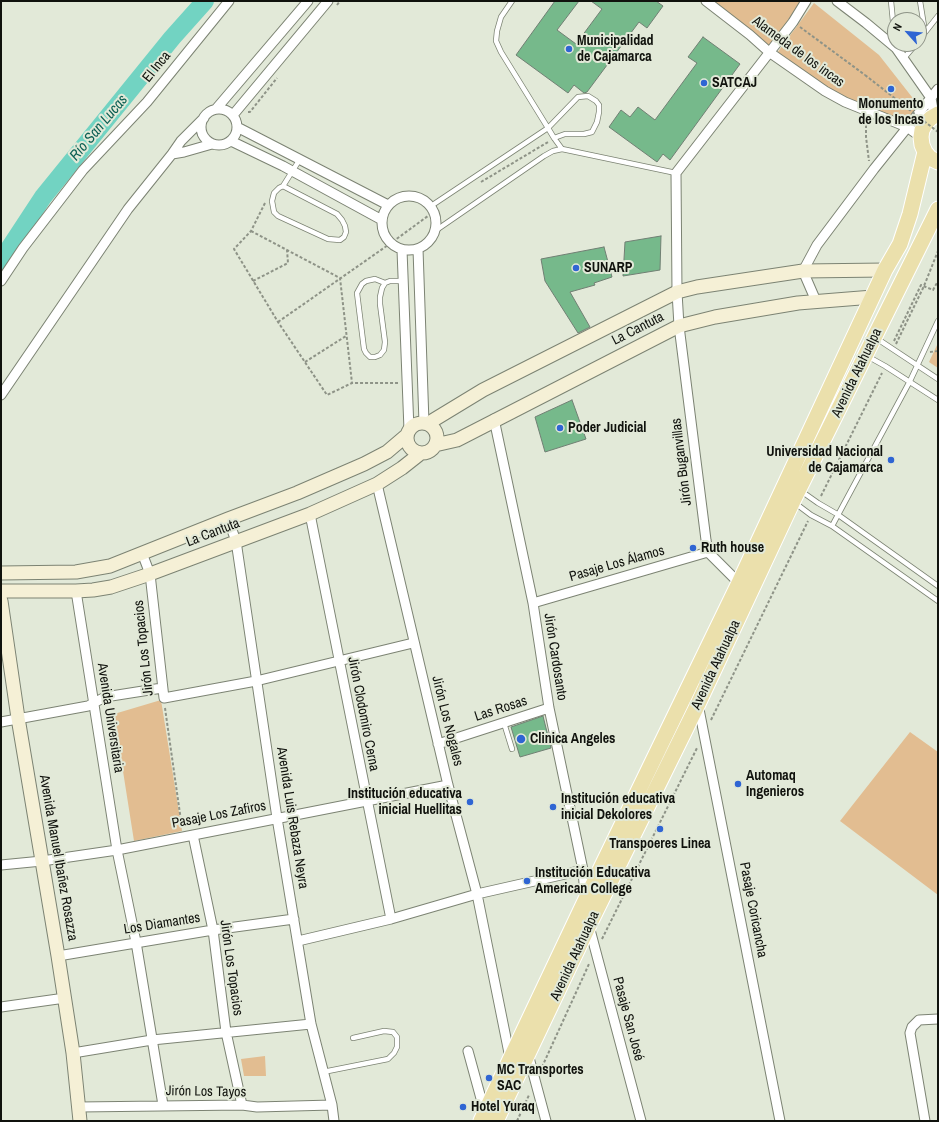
<!DOCTYPE html>
<meta charset="utf-8">
<style>
body{margin:0}
#map{position:relative;width:939px;height:1122px;overflow:hidden;background:#e2e9d8;font-family:"Archivo Narrow",sans-serif}
canvas{display:block}
.frame{position:absolute;inset:0;border:2px solid #10120d;pointer-events:none}
.north{position:absolute;left:887px;top:12px;width:40px;height:40px;box-sizing:border-box;background:#e2e9d8;border:1px solid #8e9387;border-radius:50%;rotate:297deg;font-size:11px;font-weight:700;line-height:16px;text-align:center;color:#10120d}
.north::after{content:'';display:block;margin:auto;width:14px;height:18px;background:#2f65d3;clip-path:polygon(50% 0,100% 100%,50% 72%,0 100%)}
</style>
<div id="map">
<canvas width="939" height="1122"></canvas>
<div class="frame"></div>
<div class="north">N</div>
</div>
<script>
const context = document.querySelector('canvas').getContext('2d');
context.lineJoin = 'round';
function fill(path, color) { context.fillStyle = color; context.fill(path, 'evenodd'); }
const shape = rows => new Path2D(rows.map(r => 'M' + r).join(''));
function strokePath(path, color, width, dash) { context.strokeStyle = color; context.lineWidth = width; context.lineCap = dash ? 'butt' : 'round'; context.setLineDash(dash || []); context.stroke(path); }
function label(font, color, halo, rows, align = 'center') {
  context.font = font + ' "Archivo Narrow",sans-serif'; context.lineWidth = 4; context.setLineDash([]); context.textBaseline = 'middle'; context.strokeStyle = halo; context.fillStyle = color; for (const [text, x, y, turn = 0] of rows) {
    context.save(); context.translate(x, y); context.rotate((+turn || 0) * Math.PI / 180); context.textAlign = isNaN(turn) ? turn : align; if (halo) context.strokeText(text, 0, 0); context.fillText(text, 0, 0); context.restore();
  }
}
fill(shape([
 [699,1,800,1,799,5,769,47,759,46],
 [814,3,879,55,919,106,903,128,858,112,774,57],
 [938,343,938,368,929,362],
 [161,700,182,831,134,841,114,714],
 [910,732,938,752,938,895,840,821],
 [265,1056,266,1076,244,1076,241,1059]
]), '#e2bd91');
strokePath(shape([
 [1,261,43,197,172,38,205,1]
]), '#72d3c2', 18);
const building = shape([
 [555,1,579,1,557,30,576,44,602,9,591,1,656,1,663,6,647,28,639,22,587,92,584,93,574,85,568,93,516,55,555,1],
 [703,37,740,64,670,160,663,154,657,162,609,127,621,110,630,117,638,107,655,120,697,63,688,57,703,37],
 [661,236,660,270,623,276,625,242,661,236],
 [604,247,612,277,594,283,595,285,570,292,590,327,578,333,545,281,541,259,604,247],
 [572,400,586,439,545,452,535,417,572,400],
 [543,716,551,748,520,757,511,727,543,716]
]);
fill(building, '#76b98b');
strokePath(building, '#707f73', 1);
const lane = shape([
 [891,1,895,42],
 [920,1,925,32],
 [919,40,938,16],
 [904,58,916,44],
 [554,138,565,134,584,134,592,132,597,122,599,112,599,105,596,101,588,96,578,97,548,128,554,138,562,149],
 [283,186,337,214,342,220,345,226,346,232,344,237,340,240,328,239,278,216,274,212,272,201,274,193,279,188,283,186,300,159],
 [431,206,548,128,501,52,496,41,497,31,501,17,512,1],
 [435,231,544,156,553,151,562,149,676,173],
 [385,283,375,279,366,281,362,284,357,293,364,349,366,353,370,357,375,357,380,355,384,350,385,342,380,304,380,297,382,288,385,283,390,281,403,281],
 [876,338,938,379],
 [867,356,885,366,938,400],
 [801,491,818,503,837,514,938,586],
 [795,503,811,515,832,526,938,601],
 [832,526,910,381,938,321],
 [504,723,512,749],
 [323,1072,388,1059,394,1053,397,1047,397,1037,393,1032,384,1031,353,1038]
]);
const street = shape([
 [706,1,750,35,769,52,825,91,845,102,907,127,921,137],
 [837,1,866,23,896,48,931,98,934,115],
 '201 127a18 18 0 1 1 36 0a18 18 0 1 1-36 0Z',
 [216,109,308,1],
 [233,115,328,1],
 [237,127,388,205],
 [231,141,283,166,382,220],
 [172,154,184,152,212,144],
 '382 223a27 27 0 1 1 54 0a27 27 0 1 1-54 0Z',
 [418,249,424,423],
 [402,250,409,430],
 [1,281,23,248,83,170,147,102,229,1],
 [816,301,803,271,817,245,874,169,938,89],
 [1,395,128,209,172,154,181,141,204,118],
 [494,419,533,603,549,708,583,870,585,897],
 [377,484,448,785,477,894,510,1058],
 [310,514,391,919],
 [228,519,236,541,277,818,311,1024,332,1105,334,1121],
 [142,553,150,574,164,698,256,681,413,643],
 [739,583,708,552,706,540,679,326,677,292,676,173,793,22,806,1],
 [76,591,117,850,136,942,163,1105],
 [533,603,708,552],
 [698,704,780,1121],
 [1,722,88,706,105,697,162,688],
 [438,744,549,708],
 [193,835,213,930,226,1032,242,1105],
 [1,865,42,861,117,850,448,785],
 [589,926,641,1121],
 [298,941,391,919,477,894,583,870],
 [58,956,213,930,294,919],
 [1,1007,65,998],
 [468,1051,485,1113],
 [73,1053,152,1040,311,1024],
 [528,1054,546,1121],
 [79,1107,242,1105,257,1107,332,1105],
 [925,1121,910,1033,912,1027,919,1020,938,1019]
]);
const secondary = shape([
 '407 438a15 15 0 1 1 30 0a15 15 0 1 1-30 0Z',
 [427,424,483,390,677,292,697,287,803,271,885,270],
 [435,445,457,440,679,326,715,317,798,303,873,297],
 [1,573,76,572,110,566,228,519,297,493,364,464,387,452,407,435],
 [1,591,76,591,93,590,111,587,150,574,310,514,377,484,402,468,421,453],
 [1,601,18,718,58,956,73,1053,80,1121]
]);
const primary = shape([
 [938,114,931,118,926,123,922,130,921,137,922,145,925,152,930,158,938,162],
 [481,1121,586,899,739,583,885,270,900,244,910,214,925,152],
 [496,1121,589,925,698,704,793,501,938,209]
]);
strokePath(lane, '#7c8373', 6);
strokePath(street, '#7c8373', 11);
strokePath(secondary, '#7c8373', 15);
strokePath(primary, '#fff', 17);
strokePath(shape([
 [337,5,340,1],
 [800,27,865,75],
 [248,112,250,112,277,78],
 [866,120,866,137,869,161],
 [481,182,548,142],
 [265,203,251,231,234,249,278,322,327,395,352,383,398,383],
 [251,231,340,278,352,383],
 [253,281,288,263,287,250],
 [278,322,391,243,432,213],
 [894,341,921,285,933,290,938,281],
 [896,344,924,286,938,251],
 [930,352,938,351],
 [305,362,346,336],
 [821,496,882,373],
 [165,708,182,828],
 [711,720,808,521],
 [602,939,697,748],
 [542,1067,589,964],
 [517,1121,529,1095]
]), '#8e9387', 2, [3, 2]);
strokePath(lane, '#fff', 4.5);
strokePath(street, '#fff', 9);
strokePath(secondary, '#f5f0d6', 13);
strokePath(primary, '#ebe0ac', 15);
strokePath(shape([
 [865,75,938,132]
]), '#8e9387', 2, [3, 2]);
for (const [x, y, r, color] of [
 [569,49,4,"#2f65d3"],
 [704,83,4,"#2f65d3"],
 [891,89,4,"#2f65d3"],
 [576,268,4,"#2f65d3"],
 [560,428,4,"#2f65d3"],
 [891,460,4,"#2f65d3"],
 [693,548,4,"#2f65d3"],
 [521,739,5,"#2f65d3"],
 [738,784,4,"#2f65d3"],
 [470,802,4,"#2f65d3"],
 [553,807,4,"#2f65d3"],
 [660,829,4,"#2f65d3"],
 [527,881,4,"#2f65d3"],
 [489,1078,4,"#2f65d3"],
 [463,1107,4,"#2f65d3"]
]) { const dot = new Path2D(); dot.arc(x, y, r, 0, 2 * Math.PI); context.fillStyle = color; context.fill(dot); strokePath(dot, '#e2e9d8', 1.5); }
label('bold 14px', '#10120d', '#e2e9d8', [
 ["Municipalidad",577,41],
 ["de Cajamarca",577,57],
 ["SATCAJ",712,83],
 ["Monumento",891,104,"center"],
 ["de los Incas",891,120,"center"],
 ["SUNARP",584,268],
 ["Poder Judicial",568,428],
 ["Universidad Nacional",883,452,"right"],
 ["de Cajamarca",883,468,"right"],
 ["Ruth house",701,548],
 ["Clinica Angeles",530,739],
 ["Automaq",746,776],
 ["Ingenieros",746,792],
 ["Institución educativa",462,794,"right"],
 ["inicial Huellitas",462,810,"right"],
 ["Institución educativa",561,799],
 ["inicial Dekolores",561,815],
 ["Transpoeres Linea",660,844,"center"],
 ["Institución Educativa",535,873],
 ["American College",535,889],
 ["MC Transportes",497,1070],
 ["SAC",497,1086],
 ["Hotel Yuraq",471,1107]
], 'left');
label('14px', '#10120d', '#e2e9d8', [
 ["Alameda de los incas",798,52,36],
 ["El Inca",157,67,-51],
 ["La Cantuta",638,329,-27],
 ["Avenida Atahualpa",857,373,-64],
 ["Jirón Buganvillas",682,462,-97],
 ["La Cantuta",213,533,-21],
 ["Pasaje Los Álamos",617,564,-16],
 ["Jirón Los Topacios",144,648,-96],
 ["Jirón Cardosanto",555,657,81],
 ["Avenida Atahualpa",716,665,-65],
 ["Las Rosas",501,709,-18],
 ["Jirón Clodomiro Cerna",363,714,79],
 ["Avenida Universitaria",110,718,81],
 ["Jirón Los Nogales",447,721,76],
 ["Pasaje Los Zafiros",219,815,-11],
 ["Avenida Luis Rebaza Neyra",292,818,81],
 ["Avenida Manuel Ibañez Rosazza",58,858,80],
 ["Pasaje Coricancha",753,910,79],
 ["Los Diamantes",162,924,-9],
 ["Avenida Atahualpa",575,956,-65],
 ["Jirón Los Topacios",231,968,82],
 ["Pasaje San José",628,1019,75],
 ["Jirón Los Tayos",206,1092,1]
]);
label('italic 15px', '#0b5f53', '#e2e9d8', [
 ["Río San Lucas",99,128,-50]
]);
</script>
